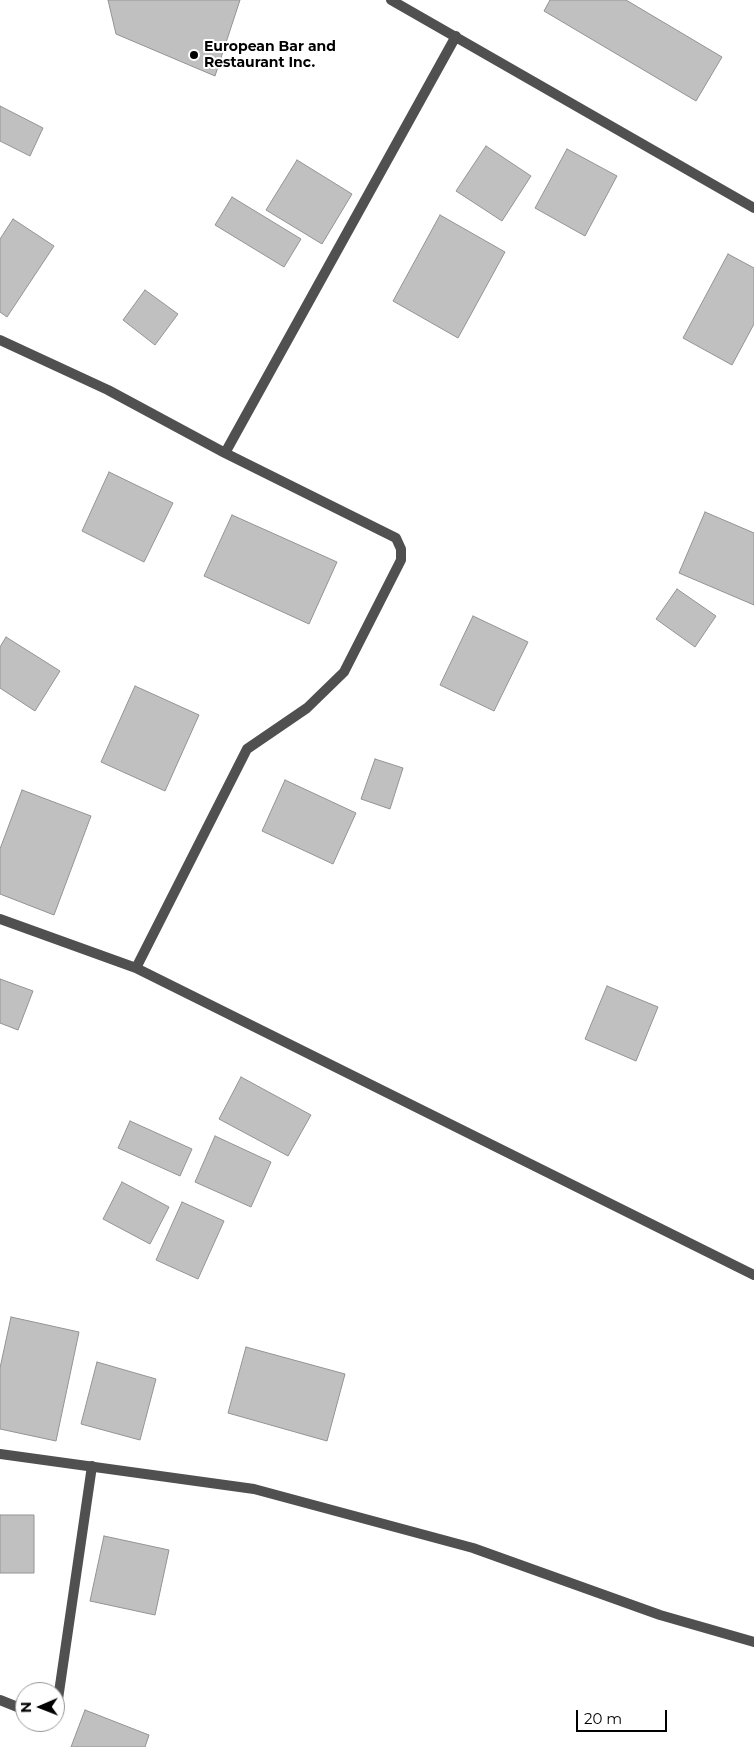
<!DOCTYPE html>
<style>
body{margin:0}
#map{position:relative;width:754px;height:1747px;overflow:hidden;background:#fff;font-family:Montserrat,sans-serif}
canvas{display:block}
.north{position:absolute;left:15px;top:1682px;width:50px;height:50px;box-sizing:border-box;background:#fff;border:1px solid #999;border-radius:50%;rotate:269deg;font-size:14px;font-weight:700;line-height:20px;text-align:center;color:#000}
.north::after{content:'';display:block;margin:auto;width:18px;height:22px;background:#000;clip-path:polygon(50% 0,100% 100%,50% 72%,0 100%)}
.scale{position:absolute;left:576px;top:1710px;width:91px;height:22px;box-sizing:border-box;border:2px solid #000;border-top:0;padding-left:6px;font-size:15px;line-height:18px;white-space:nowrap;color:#000;-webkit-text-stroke:4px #fff;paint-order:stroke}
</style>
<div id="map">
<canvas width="754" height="1747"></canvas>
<div class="north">N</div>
<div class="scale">20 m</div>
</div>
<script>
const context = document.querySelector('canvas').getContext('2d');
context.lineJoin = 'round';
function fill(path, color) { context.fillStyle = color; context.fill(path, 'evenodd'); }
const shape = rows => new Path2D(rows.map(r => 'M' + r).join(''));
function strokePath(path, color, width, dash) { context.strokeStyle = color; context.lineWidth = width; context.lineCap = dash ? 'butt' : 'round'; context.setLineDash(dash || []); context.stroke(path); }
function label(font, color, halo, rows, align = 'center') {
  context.font = font + ' Montserrat,sans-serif'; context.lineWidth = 4; context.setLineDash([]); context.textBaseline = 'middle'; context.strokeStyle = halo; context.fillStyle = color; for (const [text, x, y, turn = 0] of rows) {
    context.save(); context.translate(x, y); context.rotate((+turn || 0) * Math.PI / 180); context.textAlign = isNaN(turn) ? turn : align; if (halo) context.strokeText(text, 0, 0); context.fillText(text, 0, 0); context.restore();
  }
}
const building = shape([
 [108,0,240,0,215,76,116,34,108,0],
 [550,0,626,0,722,57,696,101,544,11,550,0],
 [0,106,43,128,30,156,0,141,0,106],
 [486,146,531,176,502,221,456,191,486,146],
 [567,149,617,176,585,236,535,208,567,149],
 [297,160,352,194,322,244,266,210,297,160],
 [232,197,301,239,284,267,215,225,232,197],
 [440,215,505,252,458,338,393,301,440,215],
 [13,219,54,246,7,317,0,312,0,239,13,219],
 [728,254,754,268,754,324,732,365,683,338,728,254],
 [145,290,178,314,155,345,123,320,145,290],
 [109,472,173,503,144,562,82,531,109,472],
 [705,512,754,533,754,605,679,573,705,512],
 [232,515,337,562,309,624,204,576,232,515],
 [677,589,716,616,695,647,656,619,677,589],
 [473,616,528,642,494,711,440,685,473,616],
 [6,637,60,671,35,711,0,688,0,647,6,637],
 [135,686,199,715,165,791,101,762,135,686],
 [375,759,403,768,390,809,361,799,375,759],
 [285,780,356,813,333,864,262,831,285,780],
 [22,790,91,816,54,915,0,894,0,849,22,790],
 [0,979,33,991,18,1030,0,1023,0,979],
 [607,986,658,1007,636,1061,585,1039,607,986],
 [241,1077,311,1115,288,1156,219,1119,241,1077],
 [130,1121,192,1149,180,1176,118,1148,130,1121],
 [215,1136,271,1162,251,1207,195,1182,215,1136],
 [122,1182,169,1207,150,1244,103,1219,122,1182],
 [182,1202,224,1221,198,1279,156,1260,182,1202],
 [11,1317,79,1332,56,1441,0,1429,0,1368,11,1317],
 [246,1347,345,1374,327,1441,228,1413,246,1347],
 [97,1362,156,1379,140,1440,81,1424,97,1362],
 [0,1515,34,1515,34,1573,0,1573,0,1515],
 [104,1536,169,1550,155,1615,90,1601,104,1536],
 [85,1710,149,1735,145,1747,71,1747,85,1710]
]);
fill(building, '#c0c0c0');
strokePath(building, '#949494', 1);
strokePath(shape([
 [0,1700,25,1710],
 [55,1709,57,1706,92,1466]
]), '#505050', 10);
strokePath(shape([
 [391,0,754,208],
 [0,340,108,390,225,453,396,538,401,549,401,560,344,672,307,708,247,749,136,968],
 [225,453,456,36],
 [0,919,136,968,754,1275],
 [0,1454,254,1489,473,1548,660,1615,754,1642]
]), '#505050', 10);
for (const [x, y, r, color] of [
 [194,55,5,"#000"]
]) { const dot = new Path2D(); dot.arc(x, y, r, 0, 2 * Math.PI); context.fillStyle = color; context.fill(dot); strokePath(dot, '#fff', 2); }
label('bold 14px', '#000', '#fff', [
 ["European Bar and",204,47],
 ["Restaurant Inc.",204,63]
], 'left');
</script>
